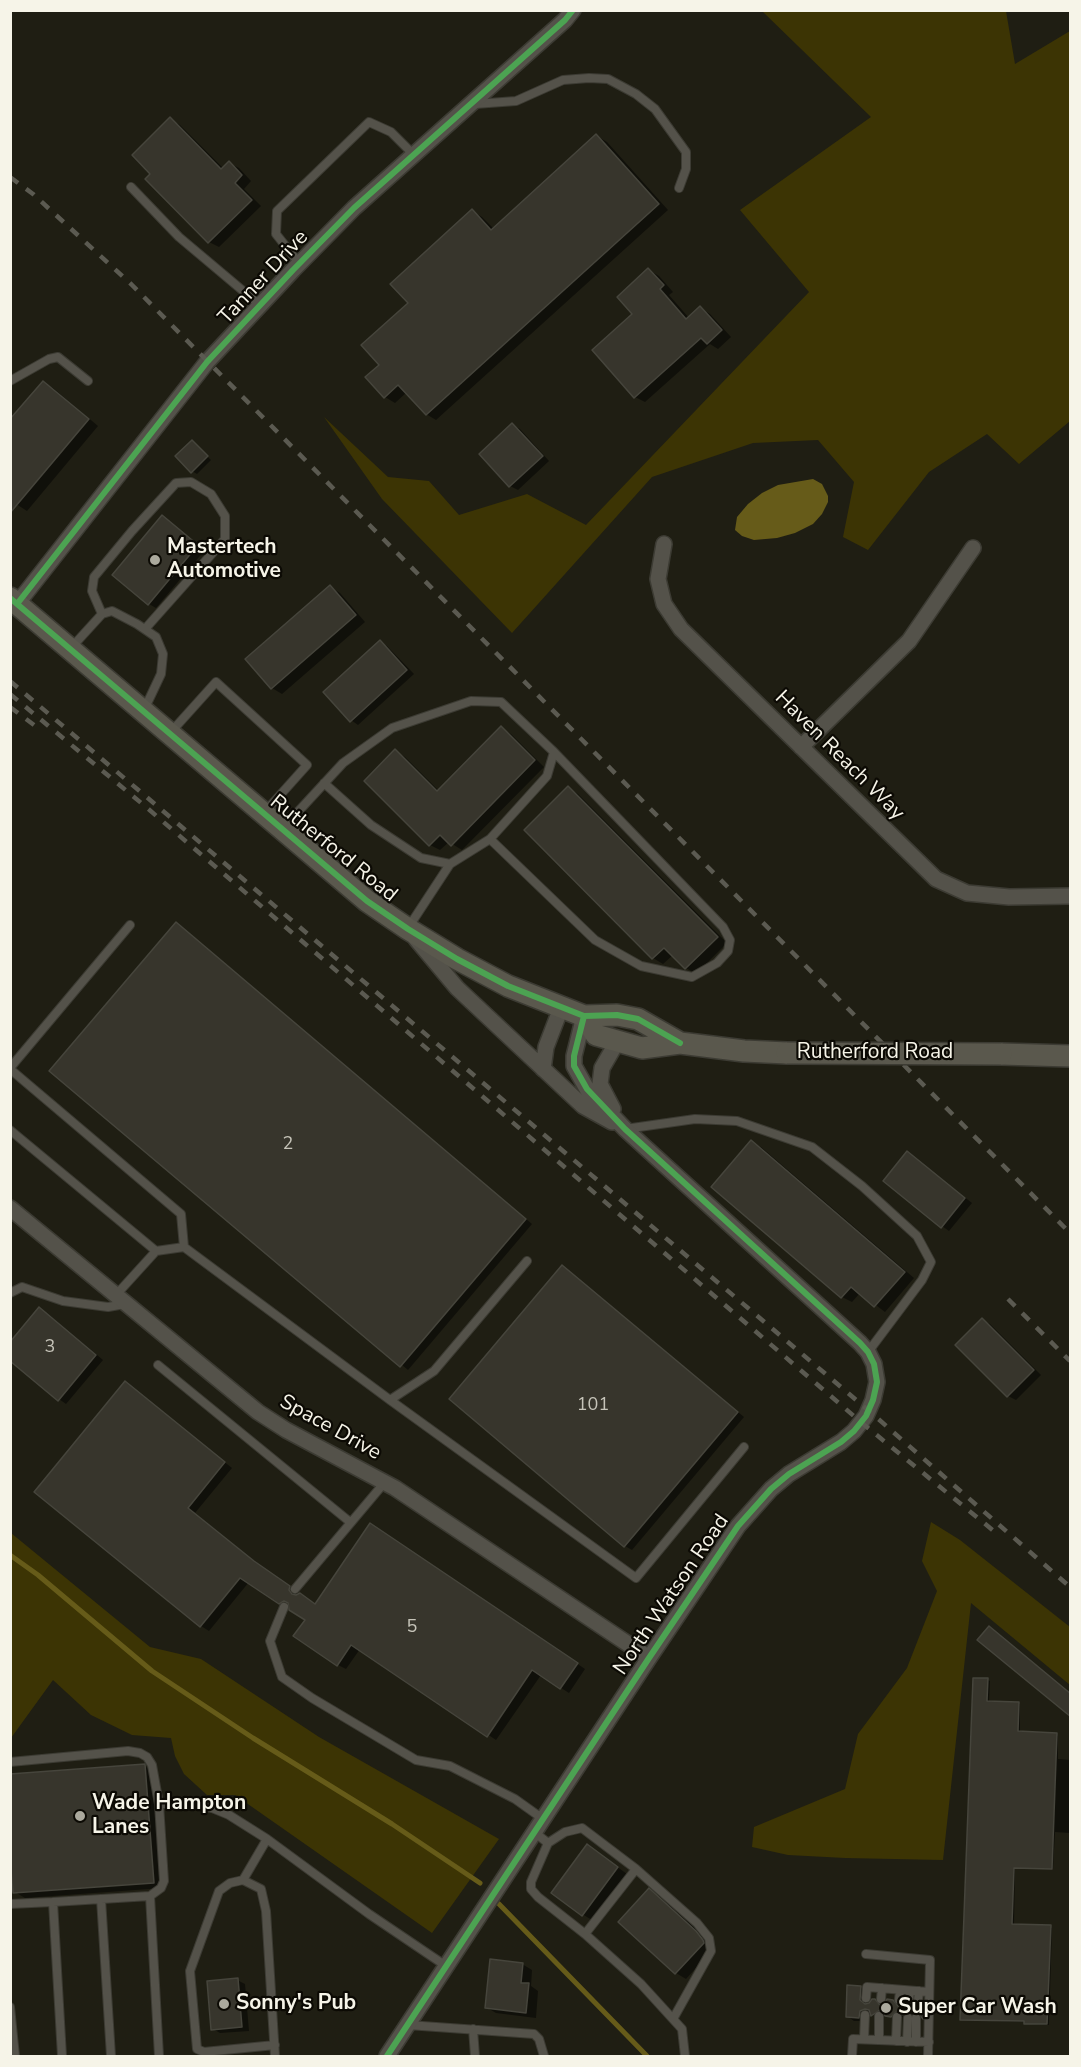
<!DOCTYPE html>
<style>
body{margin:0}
#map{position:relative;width:1081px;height:2067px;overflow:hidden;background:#1f1e13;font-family:"Nunito Sans",sans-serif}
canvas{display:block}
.frame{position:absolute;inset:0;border:12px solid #f6f4e8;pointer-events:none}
</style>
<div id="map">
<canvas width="1081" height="2067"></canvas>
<div class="frame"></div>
</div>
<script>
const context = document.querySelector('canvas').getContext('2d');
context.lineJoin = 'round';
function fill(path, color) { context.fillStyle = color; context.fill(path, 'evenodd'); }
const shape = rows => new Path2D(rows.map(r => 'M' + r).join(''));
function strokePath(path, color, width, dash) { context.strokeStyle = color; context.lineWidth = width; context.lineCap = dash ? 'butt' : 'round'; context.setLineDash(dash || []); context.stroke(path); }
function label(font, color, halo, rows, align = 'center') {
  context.font = font + ' "Nunito Sans",sans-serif'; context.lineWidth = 4.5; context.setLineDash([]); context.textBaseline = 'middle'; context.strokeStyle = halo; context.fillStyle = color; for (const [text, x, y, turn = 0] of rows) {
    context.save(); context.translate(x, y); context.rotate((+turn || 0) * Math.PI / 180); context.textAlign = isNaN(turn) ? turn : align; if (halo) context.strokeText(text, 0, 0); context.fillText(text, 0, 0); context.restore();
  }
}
fill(shape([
 [762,11,1006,11,1015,64,1070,31,1070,421,1019,464,987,434,929,472,868,550,843,537,854,482,818,440,753,443,652,477,512,633,382,499,324,417,388,477,429,481,459,515,527,494,586,525,809,292,740,210,871,117],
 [931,1522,960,1540,1070,1627,1070,1685,971,1603,943,1860,845,1858,788,1855,752,1847,754,1827,845,1789,858,1734,907,1668,937,1591,922,1561],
 [11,1533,150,1647,201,1659,319,1737,499,1839,432,1933,235,1795,207,1795,184,1774,175,1756,171,1738,132,1735,91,1715,53,1680,11,1738]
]), '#3c3404');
fill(shape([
 [813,479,822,484,828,496,828,502,822,514,813,524,795,533,777,538,754,540,742,536,735,530,737,517,748,504,762,493,778,485]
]), '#665b19');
fill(shape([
 [170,119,180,125,223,168,229,163,239,168,251,181,244,189,261,206,219,247,209,242,152,174],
 [597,136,607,142,668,210,436,420,426,414,407,392,395,403,385,397,381,365,410,303,472,211,482,217,494,229],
 [649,270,659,276,673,292,669,295,689,318,700,308,710,314,731,337,718,349,710,344,645,402,635,397,634,314],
 [43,383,53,388,98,426,27,511,10,500],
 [512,425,520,429,549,461,518,490,510,486],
 [192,442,211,460,197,474,192,471],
 [170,521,204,551,156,608,149,604],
 [330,587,340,593,365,622,282,694,272,688],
 [380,642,387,646,414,674,358,725,351,720],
 [501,728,511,734,544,767,462,850,449,842,440,850,430,845,366,781,395,751,405,757,439,791],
 [568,788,578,794,727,943,696,974,686,968,673,955,663,964,653,958,526,830],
 [176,923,532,1224,408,1370,52,1070],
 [751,1142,761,1147,914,1278,885,1312,860,1293,852,1302,842,1297,713,1186],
 [908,1153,972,1203,949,1231,942,1226],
 [563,1267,744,1417,632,1550,625,1546],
 [47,1313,103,1360,66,1404,59,1399],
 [982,1320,990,1324,1041,1375,1016,1400,1008,1396,957,1345],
 [125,1383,232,1468,195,1513,263,1568,298,1592,297,1596,316,1605,379,1529,585,1669,569,1693,541,1675,496,1740,360,1649,346,1669,338,1665,295,1636,307,1619,249,1582,209,1631,201,1626,37,1492],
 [988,1680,990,1681,989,1702,1020,1704,1020,1733,1057,1735,1058,1736,1058,1759,1070,1760,1070,1833,1055,1832,1053,1869,1015,1868,1014,1925,1052,1928,1049,2025,1027,2024,1025,2022,964,2020],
 [144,1766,154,1772,163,1888,25,1898,15,1892],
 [588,1846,627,1874,592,1920,582,1914],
 [649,1890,659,1896,706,1938,713,1949,686,1979,676,1973,620,1922],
 [522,1964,532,1970,531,1986,538,1991,536,2018,496,2013,486,2007],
 [237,1980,245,1984,249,2031,220,2033,213,2029],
 [861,1988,868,1992,867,2005,875,2000,882,2005,893,2001,909,2008,918,2009,923,2006,930,2010,930,2021,922,2016,914,2016,911,2018,904,2015,899,2020,885,2015,879,2019,872,2013,867,2015,866,2021,854,2021,847,2016]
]), '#0007');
strokePath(shape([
 [10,1555,38,1575,152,1671,253,1738,392,1824,480,1883],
 [499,1904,647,2056]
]), '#665b19', 5);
const building = shape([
 [170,117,221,169,229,161,242,175,235,183,252,200,208,243,145,179,150,174,132,155,170,117],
 [596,134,659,204,426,415,398,385,384,398,365,377,379,365,361,345,408,303,390,284,472,209,491,230,596,134],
 [648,268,664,285,660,289,686,319,700,306,722,330,707,344,701,338,634,398,592,350,632,314,617,297,648,268],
 [43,381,89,419,10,513,10,419,43,381],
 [512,423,543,456,509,487,479,454,512,423],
 [192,440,208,456,191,473,175,456,192,440],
 [162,515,198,545,148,605,112,575,162,515],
 [330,585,356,615,271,689,245,659,330,585],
 [380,640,407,670,350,722,323,692,380,640],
 [501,726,535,760,451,846,440,835,429,846,364,781,395,749,437,791,501,726],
 [568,786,718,937,685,969,664,948,652,959,524,830,568,786],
 [176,922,526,1219,400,1367,49,1071,176,922],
 [751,1140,905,1272,874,1307,851,1287,841,1298,711,1187,751,1140],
 [907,1151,965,1198,941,1228,883,1181,907,1151],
 [562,1265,738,1412,624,1547,449,1399,562,1265],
 [39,1307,96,1355,58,1401,10,1361,10,1342,39,1307],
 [982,1318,1034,1370,1007,1397,955,1345,982,1318],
 [125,1381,225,1462,188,1508,254,1561,290,1586,289,1590,292,1594,296,1595,300,1593,315,1604,370,1523,578,1663,560,1689,532,1670,487,1737,351,1645,337,1666,293,1636,305,1620,289,1610,288,1603,284,1601,279,1604,240,1578,200,1627,34,1492,125,1381],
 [989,1626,1071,1694,1071,1717,977,1640,989,1626],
 [973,1678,988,1678,987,1701,1019,1702,1018,1731,1057,1733,1052,1869,1014,1868,1012,1924,1051,1925,1047,2024,1024,2024,1024,2021,960,2020,973,1678],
 [145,1764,154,1883,13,1893,10,1858,10,1774,145,1764],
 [587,1844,618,1867,582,1916,551,1893,587,1844],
 [649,1888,696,1931,703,1940,704,1943,675,1974,618,1922,649,1888],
 [490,1959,523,1963,521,1983,529,1983,526,2013,485,2008,490,1959],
 [238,1978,242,2027,211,2030,207,1981,238,1978],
 [847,1985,861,1986,860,2000,865,2004,869,2003,872,1999,875,1999,880,2005,884,2004,887,1999,893,2000,898,2006,904,2004,908,2007,914,2005,918,2007,923,2004,923,2019,917,2012,906,2012,903,2015,897,2011,891,2017,885,2016,884,2013,880,2010,871,2016,869,2010,865,2009,860,2011,859,2018,846,2017,847,1985]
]);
fill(building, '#37352c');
strokePath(building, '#46453c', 1.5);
const lane = shape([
 [475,104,516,101,563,80,589,78,608,79,636,94,655,109,686,152,686,169,679,188],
 [131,187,179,237,261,306],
 [299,263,276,234,277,211,369,122,391,132,414,155],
 [10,381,49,359,58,357,88,381],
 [102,614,92,591,94,577,132,531,176,483,191,482,211,494,225,516,225,539,145,629],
 [71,648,102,614,112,611,137,624,156,637,163,654,161,674,144,710],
 [171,732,216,682,307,765,264,813],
 [324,783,371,825,421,858,450,864,408,928],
 [283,828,343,763,392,728,471,701,501,702,554,752,547,776,490,839],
 [450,864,490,839,595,940,641,966,692,977,717,963,728,951,730,940,723,927,554,752],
 [10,1068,130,925],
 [10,1069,181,1214,184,1247],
 [625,1129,695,1119,737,1121,812,1147,862,1186,917,1236,931,1262,922,1280,868,1352],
 [10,1130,156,1251],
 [10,1293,22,1287,63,1301,108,1307,125,1304],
 [116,1295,156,1251,184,1247,390,1400,636,1578,744,1447],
 [158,1365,350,1522],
 [390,1400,434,1371,527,1261],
 [295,1589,385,1482],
 [284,1607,270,1641,282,1677,312,1698,416,1760,450,1766,515,1799,543,1819],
 [10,1762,128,1751,140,1753,147,1757,152,1765,159,1804],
 [534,1832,548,1843,531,1882,531,1889,538,1897,585,1934,641,1984,682,2029,685,2056],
 [548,1843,565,1832,582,1828,636,1869,697,1923,709,1938,711,1951,673,2019],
 [243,1880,267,1839],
 [150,1896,161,1888,164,1881,159,1804,191,1804,212,1808,229,1815,267,1839,369,1914,446,1966],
 [101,1899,111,2056],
 [10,1904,53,1902],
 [585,1934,636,1869],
 [866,1954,930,1960,928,2056],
 [866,1998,867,1987,929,1992],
 [881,1999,882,1988],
 [899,2000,900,1990],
 [909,2001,910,1991],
 [918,2001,919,1991],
 [10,2007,15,2056],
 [408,2025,534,2034,539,2039,544,2056],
 [473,2029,475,2056],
 [864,2039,865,2015],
 [879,2040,879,2016],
 [896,2041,897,2017],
 [907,2042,908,2018],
 [916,2042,916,2018],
 [275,2045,204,2052,197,2049,190,1971,219,1891,230,1883,243,1880,261,1889,266,1911,275,2056],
 [62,2056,53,1902,150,1896,159,2056],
 [852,2056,853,2039,929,2042]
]);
const street = shape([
 [664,544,658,579,664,604,681,629,936,879,967,893,1009,897,1070,896],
 [17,604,207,362,293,270,354,208,565,20,573,10],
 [801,747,909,641,973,548],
 [416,939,457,988,489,1018,583,1106,612,1122],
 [543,1069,546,1047,561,1008],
 [613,1109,600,1084,602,1068,617,1042],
 [10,1208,258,1412,286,1430,395,1488,649,1658],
 [387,2056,649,1658,738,1526,771,1489,789,1474,841,1442,854,1431,866,1416,873,1400,877,1382,874,1364,868,1352,860,1343,625,1129,587,1089,574,1066,574,1056,584,1016]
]);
const secondary = shape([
 [10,598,367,901,408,929,457,959,508,986,584,1016,617,1015,638,1019,680,1043],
 [584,1016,596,1035,642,1048,680,1043,744,1051,787,1053],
 [1001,1054,1070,1056]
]);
strokePath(lane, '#3c3b33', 10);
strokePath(street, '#3c3b33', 18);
strokePath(secondary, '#3c3b33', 24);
strokePath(lane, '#54524a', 8);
strokePath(street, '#54524a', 15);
strokePath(secondary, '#5a584d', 21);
strokePath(shape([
 [10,177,33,194,131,284,1070,1233],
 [10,681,868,1410,1070,1587],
 [10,694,146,807,862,1423,995,1532],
 [10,707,42,731],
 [1008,1299,1070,1361]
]), '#5b5a51', 4.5, [10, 10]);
const secondaryBridge = shape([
 [787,1053,1001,1054]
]);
strokePath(secondaryBridge, '#3c3b33', 24, []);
strokePath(secondaryBridge, '#5a584d', 21);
strokePath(shape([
 [10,598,367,901,408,929,457,959,508,986,584,1016,617,1015,638,1019,680,1043],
 [17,604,207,362,293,270,354,208,565,20,573,10],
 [387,2056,649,1658,738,1526,771,1489,789,1474,841,1442,854,1431,866,1416,873,1400,877,1382,874,1364,868,1352,860,1343,625,1129,587,1089,574,1066,574,1056,584,1016]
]), '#4ca352', 6);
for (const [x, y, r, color] of [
 [155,560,6,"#aba99d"],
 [80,1816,6,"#aba99d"],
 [224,2004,6,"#aba99d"],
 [886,2008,6,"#aba99d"]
]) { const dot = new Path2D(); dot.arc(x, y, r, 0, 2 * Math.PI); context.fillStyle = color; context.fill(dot); strokePath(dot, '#0c0a04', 2); }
label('18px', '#c6c4b9', null, [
 ["2",288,1145],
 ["3",50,1348],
 ["101",593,1406],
 ["5",412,1628]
]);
label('21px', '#f6f4e8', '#0c0a04', [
 ["Tanner Drive",264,278,-47],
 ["Haven Reach Way",839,756,45],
 ["Rutherford Road",333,849,39],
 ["Rutherford Road",875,1053],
 ["Space Drive",330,1428,29],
 ["North Watson Road",672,1595,-56]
]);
label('bold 21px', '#f6f4e8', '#0c0a04', [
 ["Mastertech",167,548],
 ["Automotive",167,572],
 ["Wade Hampton",92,1804],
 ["Lanes",92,1828],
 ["Sonny's Pub",236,2004],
 ["Super Car Wash",898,2008]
], 'left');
</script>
